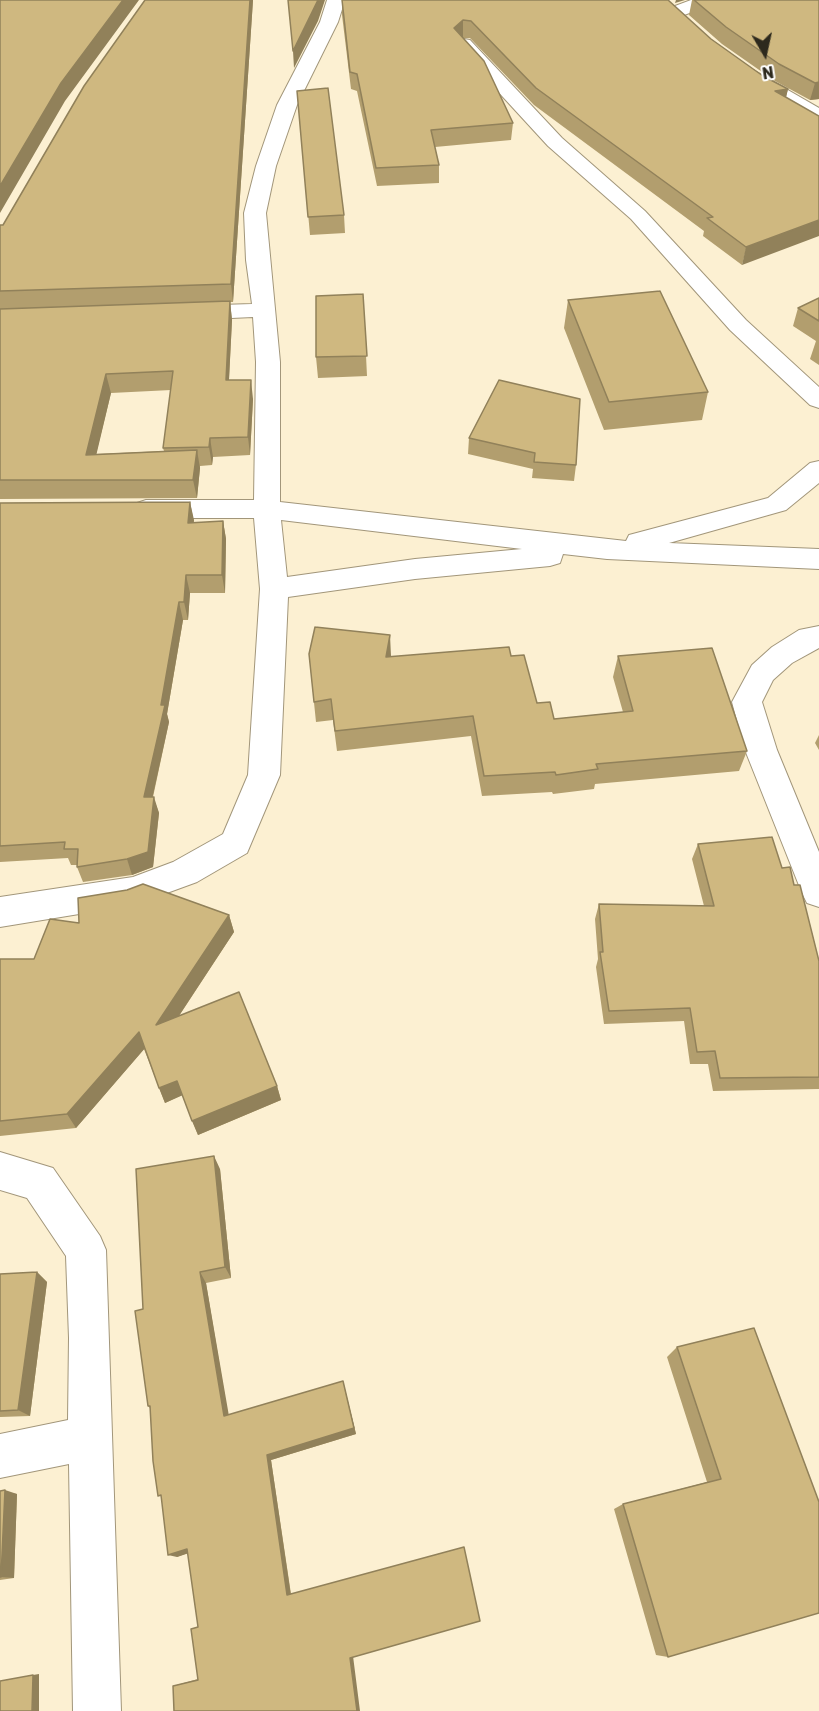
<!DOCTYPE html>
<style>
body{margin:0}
#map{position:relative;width:819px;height:1711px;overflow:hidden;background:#fcf0d2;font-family:Rubik,sans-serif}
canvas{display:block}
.north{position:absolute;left:735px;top:24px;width:60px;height:60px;-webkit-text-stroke:4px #fff;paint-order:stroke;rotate:171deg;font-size:16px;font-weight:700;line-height:24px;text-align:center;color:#2d291d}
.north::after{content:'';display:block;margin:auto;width:21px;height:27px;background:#2d291d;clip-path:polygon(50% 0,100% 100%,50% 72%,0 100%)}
</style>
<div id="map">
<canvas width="819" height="1711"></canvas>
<div class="north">N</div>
</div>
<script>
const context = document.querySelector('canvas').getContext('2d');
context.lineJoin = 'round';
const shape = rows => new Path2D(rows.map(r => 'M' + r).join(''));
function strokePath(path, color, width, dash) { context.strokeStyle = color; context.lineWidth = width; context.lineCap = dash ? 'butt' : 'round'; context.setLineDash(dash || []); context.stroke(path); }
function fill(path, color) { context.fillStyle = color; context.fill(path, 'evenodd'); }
const street = shape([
 [327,0,345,0,338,22,297,105,276,166,266,213,280,362,280,502,626,541,629,535,768,498,810,463,819,461,819,483,786,510,669,543,819,549,819,569,607,559,563,554,560,563,550,566,415,579,288,597,280,775,247,853,197,882,134,905,0,927,0,897,133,877,173,862,223,834,248,775,260,589,254,518,146,518,137,515,133,509,137,503,146,500,254,500,256,362,253,317,188,320,180,318,177,313,180,308,188,306,252,304,246,260,244,213,256,166,277,105,320,22,327,0],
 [281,520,522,549,415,559,287,577,281,520],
 [691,0,716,0,713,4,679,17,667,17,664,13,667,9,691,0],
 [464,39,470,40,562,138,645,211,746,320,819,387,819,408,810,405,730,330,631,219,548,146,458,48,455,44,464,39],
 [748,67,819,108,819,122,741,77,739,73,741,69,748,67],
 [819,626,819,648,792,663,773,680,762,702,777,750,819,852,819,907,807,903,802,893,745,750,732,702,752,665,772,647,799,630,819,626],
 [0,1152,53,1168,100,1236,106,1250,121,1711,73,1711,69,1464,0,1478,0,1434,68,1420,69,1338,66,1256,27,1198,0,1190,0,1152]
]);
strokePath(street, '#a2967a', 2);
fill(street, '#fff');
fill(shape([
 [145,0,253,0,233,302,230,302,232,320,229,380,253,399,250,455,213,457,212,465,200,466,200,468,197,498,0,499,0,225,3,225],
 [171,390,163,448,164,451,96,454,111,393],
 [342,0,711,39,763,76,788,89,742,265,703,236,704,231,534,105,470,38,462,38,513,123,511,140,435,147,439,165,439,183,377,186,357,91,351,89,342,15],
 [692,0,819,0,819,99,810,100,775,81,722,44,689,15],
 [297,91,344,215,345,233,310,235],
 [363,294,367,376,318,378,316,357],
 [819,298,819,365,810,359,816,341,793,326,798,308],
 [568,300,708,392,702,420,604,430,564,328],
 [499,380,576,465,574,481,532,478,533,469,468,454,469,438],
 [190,502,194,523,223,521,226,539,225,593,190,593,188,620,183,620,167,714,169,722,153,797,159,813,153,867,132,875,83,882,77,867,77,865,71,865,68,858,0,862,0,503],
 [309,654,390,657,511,656,537,703,554,719,623,712,613,677,618,656,747,751,739,771,595,784,594,789,553,794,552,792,482,796,471,736,337,751,333,720,316,722],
 [819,735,819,750,815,743],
 [698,844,782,868,794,885,819,961,819,1089,713,1091,708,1064,690,1064,684,1021,604,1024,596,967,598,959,595,919,599,904,704,906,692,859],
 [229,915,234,932,179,1016,277,1086,281,1100,198,1135,182,1095,165,1103,144,1049,76,1128,0,1136,0,959,34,959,79,923],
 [220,1169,231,1278,206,1283,228,1415,343,1381,356,1434,271,1460,291,1594,480,1621,173,1686,198,1679,198,1627,188,1553,177,1557,162,1497,150,1408,148,1406,143,1309],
 [37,1272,47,1282,30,1416,0,1417,0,1274],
 [677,1347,819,1502,668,1657,656,1655,614,1509,623,1504,707,1482,667,1357],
 [0,1491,17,1494,14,1578,0,1580]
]), '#b29e6e');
fill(shape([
 [123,0,139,0,65,101,0,213,0,186,61,83],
 [250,0,253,0,233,302,231,284],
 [318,0,325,0,318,21,294,68,293,51],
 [676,0,685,0,675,3],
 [463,20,463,37,453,45,454,28],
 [819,82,819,99,810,100,815,83],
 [788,89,784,106,775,91],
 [819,220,819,236,742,265,746,247],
 [230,301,232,320,228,398,226,380],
 [106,374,111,393,92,473,86,455],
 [251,380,253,399,250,455,248,437],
 [210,438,213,457,212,465,209,447],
 [197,450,200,468,197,498,193,480],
 [190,502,194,520,192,541,188,523],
 [223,521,226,539,225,593,222,575],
 [186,575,190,593,188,620,184,602],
 [179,602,183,620,167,714,169,722,149,813,144,797],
 [390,635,391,656,386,678,386,657],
 [154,797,159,813,153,867,132,875,127,859],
 [229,915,234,932,163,1040,156,1025],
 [139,1032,146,1047,76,1128,67,1114],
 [177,1081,183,1095,165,1103,159,1088],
 [277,1086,281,1100,198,1135,192,1121],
 [214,1156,220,1169,231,1278,225,1267],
 [37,1272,47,1282,30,1416,18,1410],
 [200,1272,206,1283,230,1422,224,1416],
 [343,1381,356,1434,271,1460,291,1596,287,1595,267,1455],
 [5,1490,17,1494,14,1578,1,1577],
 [187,1549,195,1551,177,1557,168,1555],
 [353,1656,360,1711,357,1711,350,1658],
 [39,1674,39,1711,32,1711,33,1675]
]), '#91815a');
const building = shape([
 [0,0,123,0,61,83,0,186,0,0],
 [145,0,250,0,231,284,0,291,0,225,3,225,84,86,145,0],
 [288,0,318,0,293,51,288,0],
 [342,0,668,0,711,39,763,76,788,89,775,91,819,116,819,220,746,247,707,218,713,217,536,88,471,21,463,20,454,28,484,61,513,123,431,130,439,165,376,168,357,74,350,72,342,0],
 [694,0,819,0,819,82,815,83,779,64,726,27,694,0],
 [328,88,344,215,308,217,297,91,328,88],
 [660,291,708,392,609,402,568,300,660,291],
 [363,294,367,356,316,357,316,296,363,294],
 [819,298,819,321,798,308,819,298],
 [230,301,226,380,251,380,248,437,210,438,209,447,163,448,173,371,106,374,86,455,197,450,193,480,0,480,0,309,230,301],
 [499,380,580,399,576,465,534,462,535,453,469,438,499,380],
 [190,502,188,523,223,521,222,575,186,575,184,602,179,602,161,705,165,705,144,797,154,797,148,852,127,859,77,867,78,849,64,849,65,842,0,846,0,503,190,502],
 [315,627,390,635,386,657,509,647,511,656,524,655,537,703,550,702,554,719,633,711,618,656,712,648,747,751,596,764,598,769,556,775,555,772,484,776,473,716,335,731,331,699,314,702,309,654,315,627],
 [772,837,782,868,790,867,794,885,800,885,819,961,819,1077,720,1078,715,1051,697,1052,690,1008,609,1011,600,952,603,952,599,904,714,906,698,844,772,837],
 [143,884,229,915,156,1025,239,992,277,1086,192,1121,177,1081,159,1088,139,1032,67,1114,0,1121,0,959,34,959,50,919,79,923,78,898,127,890,143,884],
 [214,1156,225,1267,200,1272,224,1416,343,1381,354,1428,267,1455,287,1595,464,1547,480,1621,350,1658,357,1711,174,1711,173,1686,198,1680,191,1629,198,1627,187,1549,168,1555,161,1495,158,1496,153,1461,150,1406,148,1406,135,1311,143,1309,136,1169,214,1156],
 [37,1272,18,1410,0,1411,0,1274,37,1272],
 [754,1328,819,1502,819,1613,668,1657,623,1504,721,1479,677,1347,754,1328],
 [5,1490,1,1577,0,1577,0,1491,5,1490],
 [33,1675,32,1711,0,1711,0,1681,33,1675]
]);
fill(building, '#cfb880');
strokePath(building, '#91815a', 1.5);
</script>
